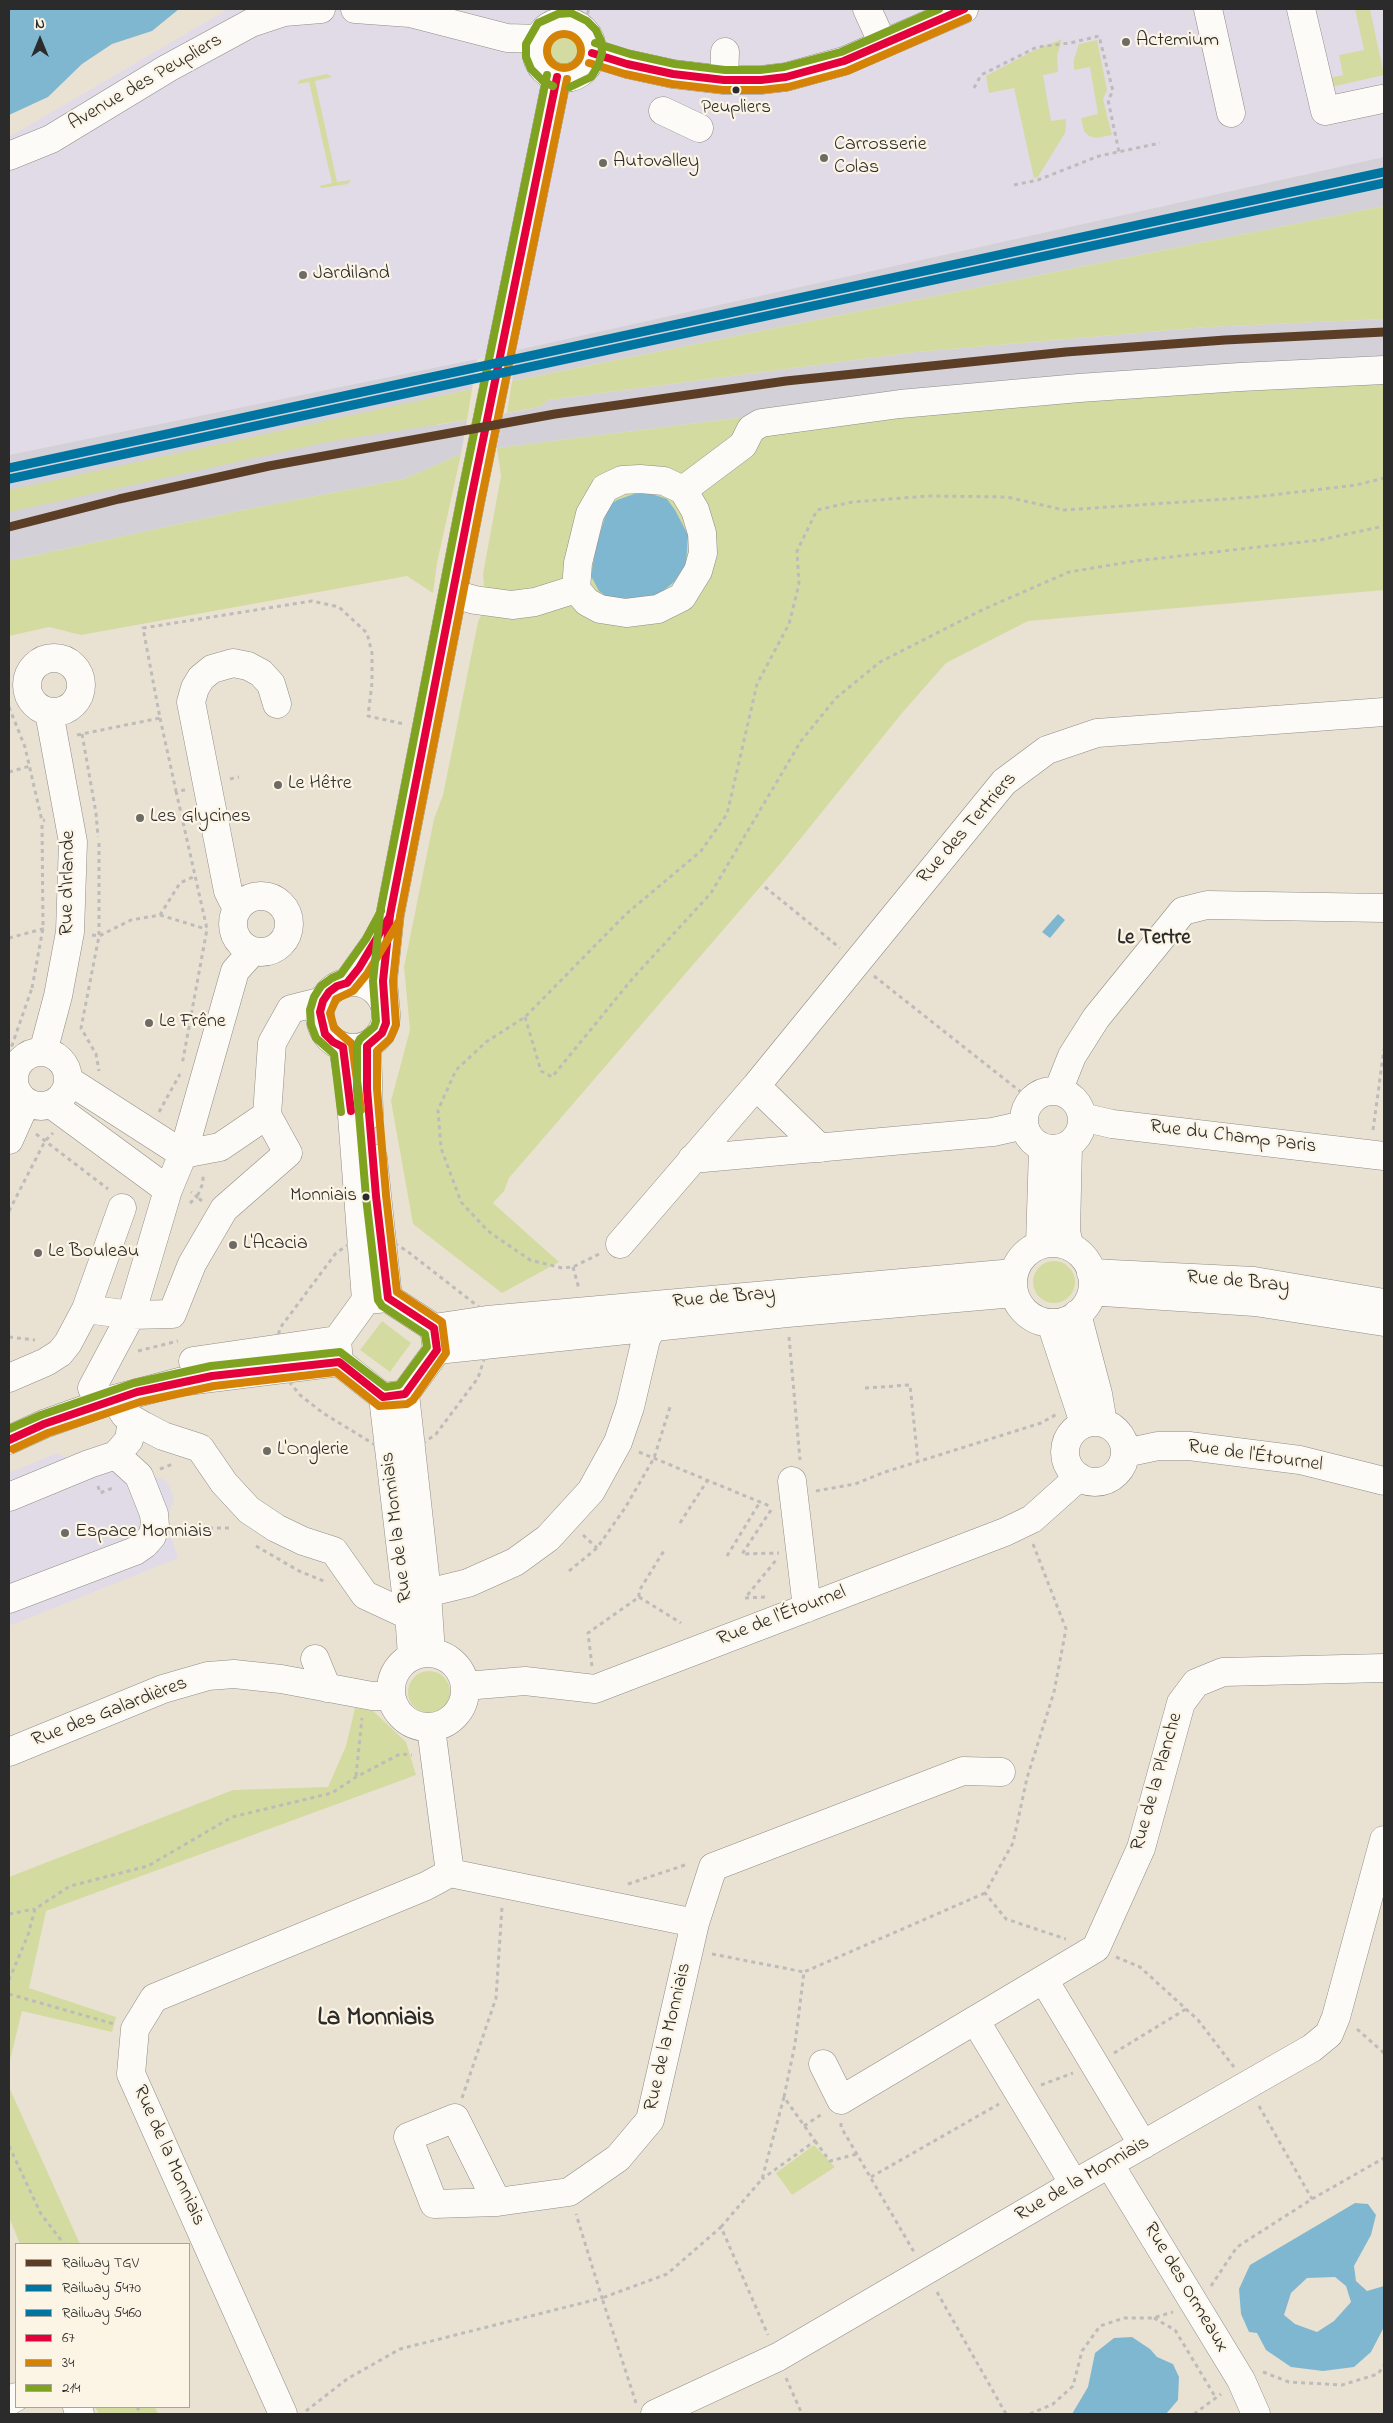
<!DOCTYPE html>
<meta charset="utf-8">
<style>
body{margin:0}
#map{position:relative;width:1393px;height:2423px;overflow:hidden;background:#e9e2d3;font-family:"Indie Flower",sans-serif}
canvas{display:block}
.frame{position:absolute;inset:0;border:10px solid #2b2b2b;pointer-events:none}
.legend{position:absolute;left:15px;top:2243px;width:175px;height:165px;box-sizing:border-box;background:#fcf5e5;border:1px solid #a8a49b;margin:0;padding:6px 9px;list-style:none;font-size:15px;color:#2b2b2b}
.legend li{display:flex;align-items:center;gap:10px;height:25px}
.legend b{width:25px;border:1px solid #a8a49b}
.north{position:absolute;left:15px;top:15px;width:50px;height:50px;-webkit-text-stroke:4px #fcf5e5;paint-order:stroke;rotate:0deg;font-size:14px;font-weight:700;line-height:20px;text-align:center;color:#2b2b2b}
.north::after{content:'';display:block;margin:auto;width:18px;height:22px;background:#2b2b2b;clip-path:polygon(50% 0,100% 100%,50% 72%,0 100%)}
</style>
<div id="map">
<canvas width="1393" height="2423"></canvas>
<div class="frame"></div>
<ul class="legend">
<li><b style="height:6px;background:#5c3e26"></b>Railway TGV</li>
<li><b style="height:6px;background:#0075a1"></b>Railway 5470</li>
<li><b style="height:6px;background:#0075a1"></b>Railway 5460</li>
<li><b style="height:6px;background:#e4003a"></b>67</li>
<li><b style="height:6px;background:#d58306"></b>34</li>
<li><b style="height:6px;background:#7fa321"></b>214</li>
</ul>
<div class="north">N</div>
</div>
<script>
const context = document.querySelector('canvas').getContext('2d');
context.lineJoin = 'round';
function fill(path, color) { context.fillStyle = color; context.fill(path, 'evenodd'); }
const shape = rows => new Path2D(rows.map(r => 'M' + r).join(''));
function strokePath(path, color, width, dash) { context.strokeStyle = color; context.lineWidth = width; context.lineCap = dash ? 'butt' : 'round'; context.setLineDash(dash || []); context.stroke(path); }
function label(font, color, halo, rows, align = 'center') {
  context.font = font + ' "Indie Flower",sans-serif'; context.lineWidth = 4.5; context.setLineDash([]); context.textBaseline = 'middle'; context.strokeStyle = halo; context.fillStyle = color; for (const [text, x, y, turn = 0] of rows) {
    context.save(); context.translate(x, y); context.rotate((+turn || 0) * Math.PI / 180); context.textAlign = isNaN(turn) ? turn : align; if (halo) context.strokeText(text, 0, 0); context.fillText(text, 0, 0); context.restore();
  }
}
fill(shape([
 [228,9,1384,9,1384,157,477,359,9,455,9,137],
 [57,1453,76,1463,160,1478,167,1481,174,1499,166,1520,178,1558,9,1626,9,1473]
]), '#e1dbe7');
fill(shape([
 [1384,157,1384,206,512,381,517,350],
 [1384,319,1384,366,988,392,730,419,497,448,503,414,539,407,548,400,916,352,1207,327],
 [477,359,472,389,444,395,437,425,467,420,461,454,404,479,244,510,9,561,9,455]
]), '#d3d0d8');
fill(shape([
 [1355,9,1370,9,1384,75,1331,87,1329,78,1343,75,1339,55,1364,50],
 '546 49a17 17 0 1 1 34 0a17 17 0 1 1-34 0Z',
 [1062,39,1057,56,1058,72,1043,75,1051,121,1066,119,1066,125,1065,133,1038,177,1034,178,1014,88,989,93,986,76,1031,52],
 [1097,40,1107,90,1103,99,1112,135,1096,138,1089,136,1084,131,1081,118,1098,114,1090,67,1074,70,1074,59,1079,44],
 [327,74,332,77,315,81,337,182,351,180,348,184,322,188,319,186,332,183,309,82,297,84,300,80],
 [1384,206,1384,319,1207,327,916,352,548,400,539,407,507,413,512,381],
 [1384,366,1384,590,1028,621,946,663,902,713,780,864,509,1178,504,1191,493,1203,559,1262,502,1293,413,1224,391,1101,410,1030,404,967,434,819,443,795,478,622,492,590,484,586,483,574,501,476,497,448,730,419,988,392],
 [472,389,467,420,332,441,9,512,9,490],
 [461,454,437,563,433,593,407,576,81,635,49,627,9,636,9,561,244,510,404,479],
 '1033 1282a21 21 0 1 1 42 0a21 21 0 1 1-42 0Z',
 [382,1321,411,1343,390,1372,360,1350],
 '408 1692a21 21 0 1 1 42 0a21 21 0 1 1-42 0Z',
 [355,1708,373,1711,406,1742,416,1775,46,1911,29,1988,116,2017,112,2032,22,2011,9,2064,9,1877,233,1790,328,1787,346,1746],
 [9,2087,80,2244,20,2244,9,2217],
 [814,2145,835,2167,792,2195,776,2173],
 [95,2407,155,2407,158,2414,99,2414]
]), '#d4dba1');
fill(shape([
 [9,9,179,9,152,31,112,44,82,64,48,97,9,115],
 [637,493,649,493,667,499,675,510,688,535,686,564,674,582,659,594,632,600,613,601,599,591,591,576,596,547,608,507,617,500],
 [1058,914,1065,920,1050,938,1042,932],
 [1355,2203,1368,2204,1376,2215,1371,2235,1354,2266,1356,2281,1367,2291,1384,2286,1384,2327,1371,2352,1354,2367,1323,2371,1291,2367,1266,2350,1257,2333,1249,2332,1241,2314,1239,2289,1250,2265],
 [1335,2277,1346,2286,1351,2302,1334,2321,1317,2332,1295,2324,1284,2315,1291,2293,1307,2278],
 [1132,2337,1150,2349,1157,2357,1173,2364,1179,2377,1178,2400,1166,2414,1072,2414,1088,2387,1095,2353,1114,2338]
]), '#80b7d0');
const minor = shape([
 [355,9,410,13,507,38,539,39],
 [867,9,883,44],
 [1208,9,1231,113],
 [1301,9,1325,111,1382,99],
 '536 50a28 28 0 1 1 56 0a28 28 0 1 1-56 0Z',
 [592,53,627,64,673,74,724,80,761,80,786,77,844,61,964,9],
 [724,80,725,52],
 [663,111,699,128],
 [9,156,51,139,168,68,251,23,284,12,321,9],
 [640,479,664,481,683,490,695,510,702,533,703,553,698,571,682,597,658,609,626,613,600,609,587,602,576,589,578,563,590,514,605,488,622,480,640,479],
 [683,490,743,445,751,429,761,423,900,404,1079,388,1240,377,1384,370],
 [453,594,475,600,512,605,535,602,576,589],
 '27 685a27 27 0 1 1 54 0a27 27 0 1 1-54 0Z',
 '233 924a28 28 0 1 1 56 0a28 28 0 1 1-56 0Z',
 [237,909,228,891,191,702,195,688,201,678,212,669,233,663,248,666,261,673,271,684,277,704],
 '320 1015a33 33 0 1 1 66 0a33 33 0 1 1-66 0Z',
 [347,983,375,944,385,926],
 [385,1003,383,981,390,915,471,499,557,77],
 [367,1046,369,1115],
 [343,1047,350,1089,366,1300],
 [43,1052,58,996,70,932,73,842,49,712],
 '14 1079a27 27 0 1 1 54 0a27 27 0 1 1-54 0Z',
 [68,1080,183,1154,220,1147,267,1115,272,1043,291,1009,323,1001],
 [756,1086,820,1148],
 '1024 1120a29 29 0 1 1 58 0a29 29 0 1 1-58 0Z',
 [1058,1091,1072,1056,1096,1018,1183,911,1207,905,1384,908],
 [51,1104,168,1190],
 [1082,1117,1112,1124,1384,1156],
 [9,1140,26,1102],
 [1068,1145,1066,1232,1070,1247],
 [373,1158,388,1298],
 [692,1159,993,1132,1024,1125],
 '1013 1283a40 40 0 1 1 80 0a40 40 0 1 1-80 0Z',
 [620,1244,756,1086,1004,782,1047,750,1097,733,1384,712],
 [1040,1245,1043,1148],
 [1091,1273,1254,1281,1384,1303],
 [1103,1292,1255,1302,1384,1322],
 [388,1298,434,1328,437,1350,405,1394,383,1397,339,1362,337,1340,366,1300,388,1298],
 [86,1309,122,1208],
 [1077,1314,1098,1394,1103,1423],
 [1051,1323,1084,1423],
 [434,1328,487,1320,1014,1273],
 [437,1350,787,1313,1014,1293],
 [193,1361,337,1340],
 [9,1378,46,1362,60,1353,68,1343,86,1309,131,1315,172,1314,192,1264,224,1209,288,1153,267,1115],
 [92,1388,131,1315,168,1190,183,1154,235,971,252,952],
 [405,1394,427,1593,431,1653],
 [383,1397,410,1627,412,1656],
 [114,1399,125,1415,144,1426,163,1436,200,1448,224,1483,249,1510,276,1528,303,1541,334,1551,365,1595,408,1615],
 '1065 1452a30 30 0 1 1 60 0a30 30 0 1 1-60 0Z',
 [9,1440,44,1424,114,1399,179,1382,339,1362],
 [1125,1453,1158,1446,1189,1446,1300,1460,1384,1481],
 [792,1481,807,1608],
 [9,1497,89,1464,116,1455],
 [427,1593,468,1583,515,1562,548,1538,591,1491,618,1442,630,1407,646,1339,652,1328],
 [9,1599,135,1551,145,1544,152,1536,155,1526,154,1514,139,1476,116,1455,129,1440,132,1420],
 '391 1690a37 37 0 1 1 74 0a37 37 0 1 1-74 0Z',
 [315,1659,327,1688],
 [465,1686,525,1681,595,1689,1005,1532,1032,1519,1079,1477],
 [431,1728,450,1873],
 [9,1752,163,1689,208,1676,234,1674,281,1679,372,1696,390,1696],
 [1044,1980,1143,2145],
 [975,2020,1074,2184],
 [823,2064,841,2100,1096,1948,1141,1848,1181,1703,1196,1683,1223,1672,1384,1668],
 [1110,2165,1241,2380,1256,2414],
 [497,2202,455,2118,408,2137,434,2204,497,2202,569,2192,618,2158,650,2120,695,1923],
 [9,2401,16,2397],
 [77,2407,80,2414],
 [283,2414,131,2074,135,2029,154,1998,426,1886,450,1873,695,1923,713,1867,963,1771,1001,1772],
 [655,2414,778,2357,1074,2184,1312,2048,1329,2034,1336,2017,1384,1840]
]);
strokePath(minor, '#908c85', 29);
strokePath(shape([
 [582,29,589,9],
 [974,88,981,75,1037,47,1070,43,1099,36,1113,91,1108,100,1119,152],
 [1014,185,1038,180,1099,156,1160,143],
 [9,707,25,747,42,821,45,820],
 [160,718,176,791,185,790],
 [82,734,96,813,98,837],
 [77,735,160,718,143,628,312,601,339,607,367,633,372,653,372,683,368,716,404,724],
 [9,772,30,766],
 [230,779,239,777],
 [176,791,207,929,182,1065],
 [99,843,99,936,81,1028,96,1054,99,1071],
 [765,887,840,948],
 [160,915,206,929],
 [92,935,99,936,131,920,160,915,180,883,195,876],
 [9,938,46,928],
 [874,976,1031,1100],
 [32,988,43,928,42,821],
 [525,1017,541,1071,552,1077,633,978,711,893,801,741,836,698,880,662,984,609,1069,572,1135,561,1320,540,1384,526],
 [9,1054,32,988,34,989],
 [159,1112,180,1074],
 [1373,1130,1384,1049],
 [36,1134,108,1189],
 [202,1201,197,1197,203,1183,203,1174],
 [190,1203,197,1197,191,1192],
 [9,1211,45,1141,53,1133],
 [381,1235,407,1251,484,1311,489,1344,478,1378,436,1434,411,1452,390,1454,323,1413,300,1395,279,1369,275,1349,280,1328,336,1253,360,1237,381,1235],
 [599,1254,573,1267,562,1268,530,1260,488,1231,461,1202,441,1148,438,1110,456,1070,486,1042,525,1017,626,914,701,851,727,814,757,684,789,624,799,584,797,551,817,510,852,502,928,496,1007,497,1064,510,1255,497,1356,485,1384,478],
 [573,1267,579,1289],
 [9,1337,35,1340],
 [789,1337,800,1460],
 [138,1351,178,1341],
 [865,1388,910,1385,918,1461],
 [639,1452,772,1507],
 [160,1469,173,1464],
 [98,1486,100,1493,115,1487],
 [816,1491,855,1484,885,1472,1041,1423,1057,1414],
 [771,1510,742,1554,779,1553],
 [680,1523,707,1481],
 [177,1528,231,1528],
 [583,1535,597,1548],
 [1033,1544,1066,1629,1054,1692,1027,1778,1013,1843,985,1893,1006,1919,1066,1939],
 [256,1546,299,1571,326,1582],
 [727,1556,760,1502],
 [569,1571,597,1548,625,1508,654,1458,670,1407],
 [639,1597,681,1623],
 [765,1597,745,1598,777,1559],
 [592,1666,588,1633,639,1597,639,1591,665,1549],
 [356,1776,362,1718],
 [628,1884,688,1864],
 [9,1914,34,1909],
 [712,1954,804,1972],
 [1116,1957,1140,1967,1198,2020,1234,2067],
 [9,1980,28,1935,35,1909,70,1886,148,1866,232,1817,332,1793,356,1777,400,1754,412,1755],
 [9,1994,114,2024],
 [1357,2029,1384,2053],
 [1114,2053,1186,2009],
 [1041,2085,1073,2073],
 [784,2097,795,2044,804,1972,985,1893],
 [462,2098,496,1998,502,1907],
 [1259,2106,1312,2199],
 [841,2123,841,2127,914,2252],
 [804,2126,822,2114],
 [815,2141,830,2161,857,2154],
 [9,2146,41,2214,64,2244],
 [871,2177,999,2104],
 [721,2227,762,2179,784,2097,815,2141,762,2179],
 [1211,2286,1237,2247,1312,2199,1384,2158],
 [937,2292,1006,2414],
 [1154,2318,1175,2330,1216,2398],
 [1263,2372,1289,2382,1342,2385,1378,2374,1384,2365],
 [786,2378,802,2414],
 [636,2403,602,2298,667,2274,721,2227,768,2335],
 [137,2407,141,2414],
 [306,2411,347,2379,400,2349,602,2298,576,2214],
 [1030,2414,1053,2404,1073,2386,1082,2351,1100,2326,1124,2318,1153,2318,1173,2312],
 [1194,2414,1221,2394]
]), '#bdbcba', 3, [4, 4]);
strokePath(minor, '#fcfbf8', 28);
strokePath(shape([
 [592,53,627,64,673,74,724,80,761,80,786,77,844,61,964,9],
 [351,1111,343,1047,333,1042,325,1034,320,1012,323,1001,329,992,337,986,347,983,359,968,390,916],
 [9,1440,44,1424,137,1392,212,1376,339,1362,383,1397,405,1394,437,1350,434,1328,388,1298,376,1196,367,1089,367,1046,382,1033,386,1023,383,981,390,915,471,499,557,77]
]), '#e4003a', 8);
strokePath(shape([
 '547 51a17 17 0 1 1 34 0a17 17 0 1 1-34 0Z',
 [589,63,625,74,672,84,723,90,762,90,788,87,847,71,968,18],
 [361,1110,352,1044,334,1028,330,1013,336,999,353,991,367,974,399,921],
 [13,1449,48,1433,140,1402,214,1386,336,1372,379,1406,407,1404,413,1400,446,1353,442,1322,397,1292,386,1195,377,1089,377,1051,390,1039,396,1025,393,981,400,916,481,501,567,79]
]), '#d58306', 8);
strokePath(shape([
 [595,43,630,54,675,64,725,70,760,70,784,67,841,52,939,9],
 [553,86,544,82,531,69,526,57,526,44,538,23,558,14,571,13,587,21,596,30,601,41,602,53,598,66,591,77,570,87],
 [341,1112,334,1054,316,1038,311,1025,310,1010,314,997,321,986,332,978,341,974,366,939,381,911],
 [9,1429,41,1415,134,1383,211,1366,340,1352,386,1387,399,1385,427,1347,425,1334,382,1306,378,1300,366,1197,357,1090,357,1045,360,1039,374,1027,376,1021,373,981,380,913,461,497,547,75]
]), '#7fa321', 8);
strokePath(shape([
 [9,527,119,499,269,466,555,414,786,381,1066,352,1225,340,1384,332]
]), '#5c3e26', 9);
strokePath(shape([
 [9,479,1384,183]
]), '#0075a1', 9);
strokePath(shape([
 [9,468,1384,172]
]), '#0075a1', 9);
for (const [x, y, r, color] of [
 [1126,42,5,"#6e6b66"],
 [736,90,4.5,"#2b2b2b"],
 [824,158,5,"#6e6b66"],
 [603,163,5,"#6e6b66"],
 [303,275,5,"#6e6b66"],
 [278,785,5,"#6e6b66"],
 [140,818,5,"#6e6b66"],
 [149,1023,5,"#6e6b66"],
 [366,1197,4.5,"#2b2b2b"],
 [233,1245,5,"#6e6b66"],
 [38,1253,5,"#6e6b66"],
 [267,1451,5,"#6e6b66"],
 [65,1533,5,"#6e6b66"]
]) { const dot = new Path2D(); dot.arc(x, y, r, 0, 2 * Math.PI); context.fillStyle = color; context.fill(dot); strokePath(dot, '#fcf5e5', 2); }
label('19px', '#2b2b2b', '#fcf5e5', [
 ["Peupliers",736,109],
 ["Monniais",357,1197,"right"]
]);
label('20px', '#2b2b2b', '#fcf5e5', [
 ["Actemium",1136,42],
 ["Carrosserie",834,146],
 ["Colas",834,169],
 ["Autovalley",613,163],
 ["Jardiland",313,275],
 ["Le Hêtre",288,785],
 ["Les Glycines",150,818],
 ["Le Frêne",159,1023],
 ["L'Acacia",243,1245],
 ["Le Bouleau",48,1253],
 ["L'Onglerie",277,1451],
 ["Espace Monniais",75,1533]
], 'left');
label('20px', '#2b2b2b', '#fcf5e5', [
 ["Avenue des Peupliers",146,83,-30],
 ["Rue des Tertriers",968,829,-49],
 ["Rue d'Irlande",69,883,-89],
 ["Rue du Champ Paris",1233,1138,7],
 ["Rue de Bray",1238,1283,5],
 ["Rue de Bray",724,1299,-5],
 ["Rue de l'Étournel",1255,1457,8],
 ["Rue de la Monniais",398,1527,-97],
 ["Rue de l'Étournel",782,1617,-21],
 ["Rue des Galardières",110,1713,-21],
 ["Rue de la Planche",1158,1782,-74],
 ["Rue de la Monniais",669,2037,-77],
 ["Rue de la Monniais",168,2156,66],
 ["Rue de la Monniais",1083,2180,-30],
 ["Rue des Ormeaux",1185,2288,59]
]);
label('bold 21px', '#2b2b2b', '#fcf5e5', [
 ["Le Tertre",1154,940]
]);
label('bold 25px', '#2b2b2b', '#fcf5e5', [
 ["La Monniais",376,2020]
]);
</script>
